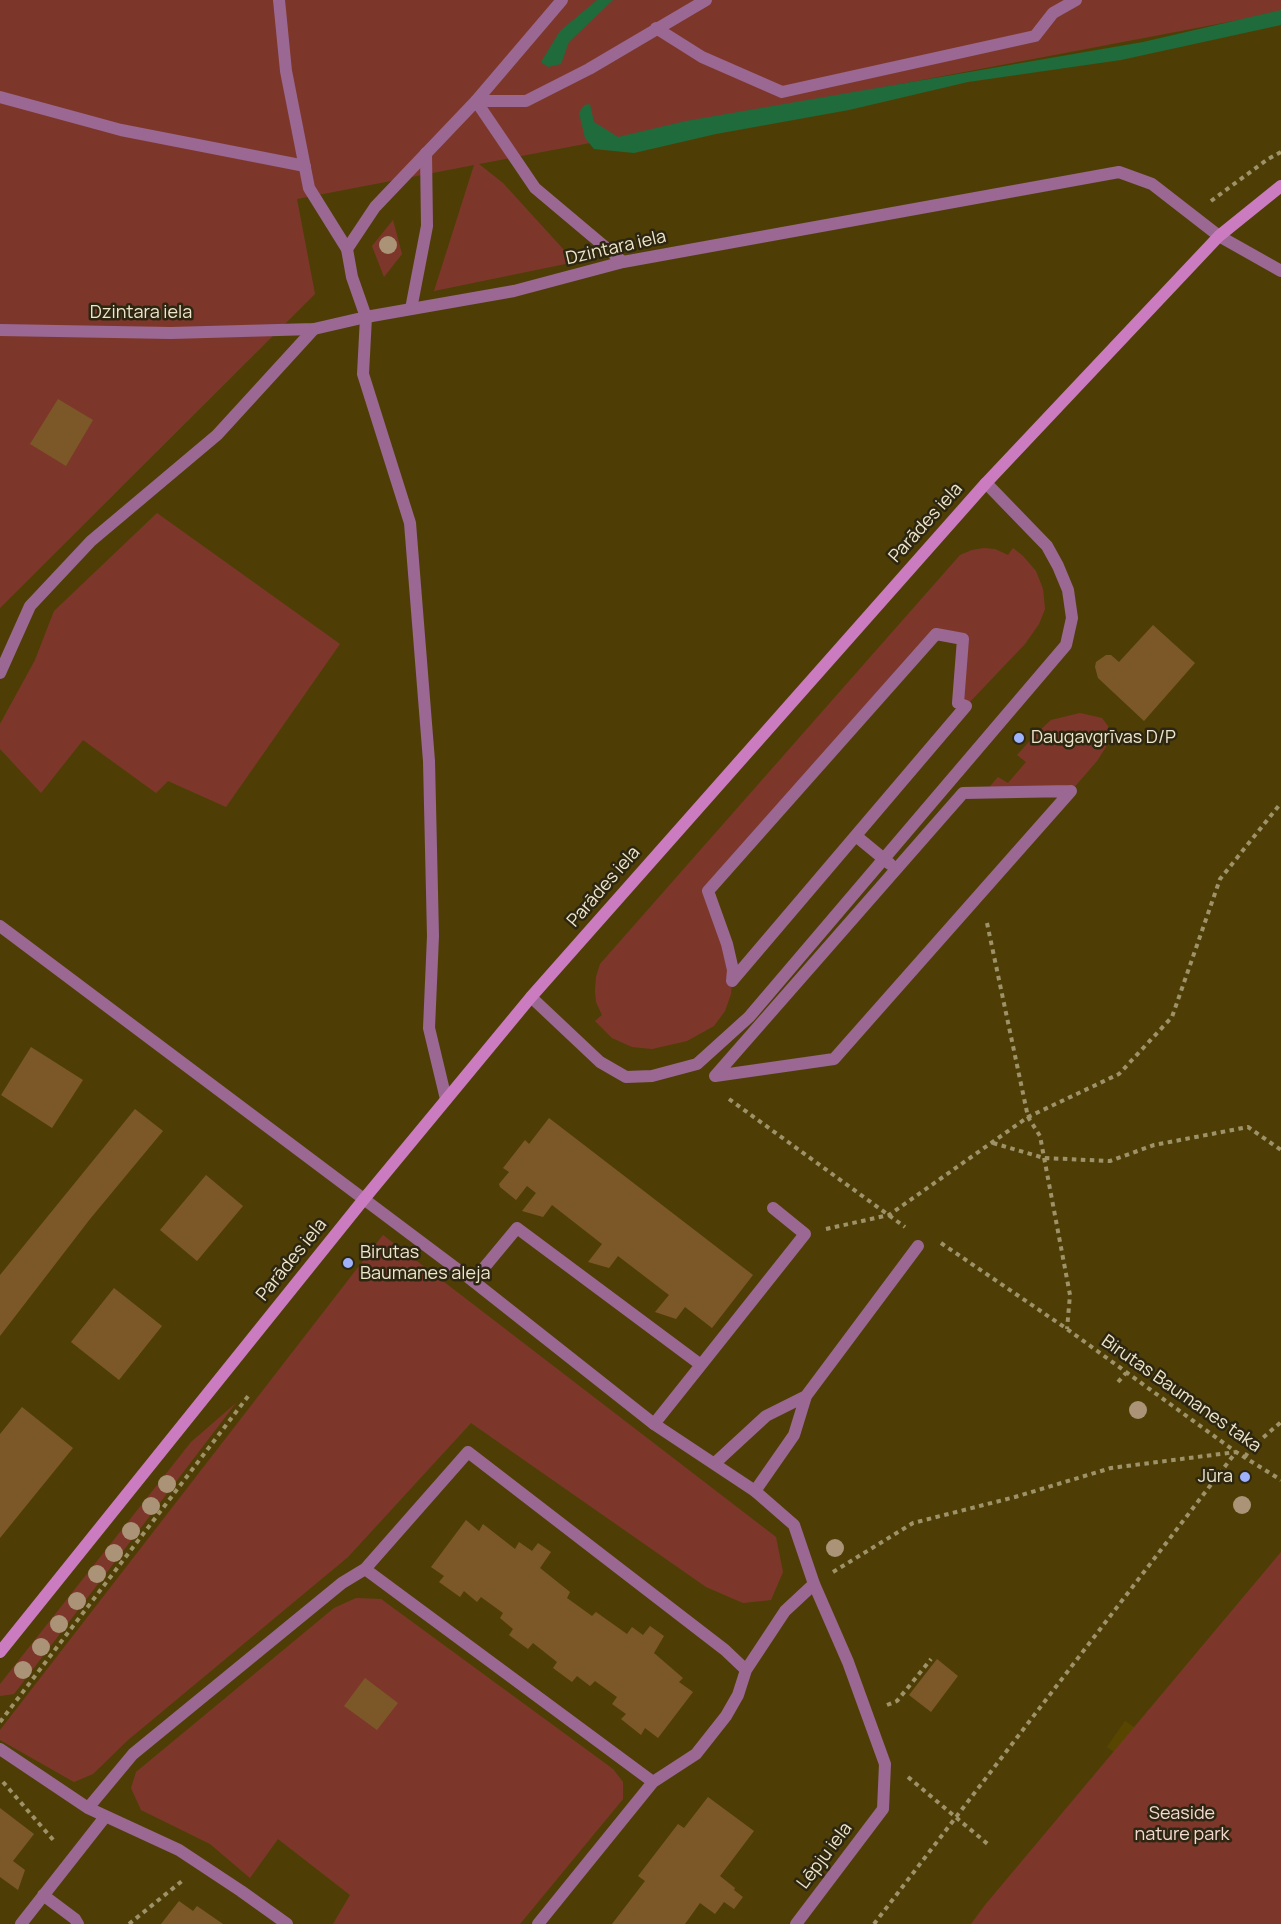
<!DOCTYPE html>
<meta charset="utf-8">
<style>
body{margin:0}
canvas{display:block;background:#4e3e06}
</style>
<canvas width="1281" height="1924"></canvas>
<script>
const context = document.querySelector('canvas').getContext('2d');
context.lineJoin = 'round';
function fill(path, color) { context.fillStyle = color; context.fill(path, 'evenodd'); }
const shape = rows => new Path2D(rows.map(r => 'M' + r).join(''));
function strokePath(path, color, width, dash) { context.strokeStyle = color; context.lineWidth = width; context.lineCap = dash ? 'butt' : 'round'; context.setLineDash(dash || []); context.stroke(path); }
function label(font, color, halo, rows, align = 'center') {
  context.font = font + ' Manrope,sans-serif'; context.lineWidth = 5; context.setLineDash([]); context.textBaseline = 'middle'; context.strokeStyle = halo; context.fillStyle = color; for (const [text, x, y, turn = 0] of rows) {
    context.save(); context.translate(x, y); context.rotate((+turn || 0) * Math.PI / 180); context.textAlign = isNaN(turn) ? turn : align; if (halo) context.strokeText(text, 0, 0); context.fillText(text, 0, 0); context.restore();
  }
}
fill(shape([
 [1125,1721,1150,1738,1132,1765,1107,1747]
]), '#584600');
fill(shape([
 [0,0,1281,0,1281,12,479,164,503,183,575,262,434,291,474,165,297,199,315,294,0,608],
 [393,220,402,254,384,277,372,246],
 [157,513,340,644,226,807,168,781,156,793,83,740,41,793,0,749,0,724,35,660,54,611],
 [984,548,995,549,1008,555,1013,548,1023,556,1036,571,1043,589,1045,609,1039,624,1025,644,966,706,958,703,963,639,936,634,709,891,733,970,731,994,725,1011,714,1026,687,1041,652,1049,632,1047,612,1038,595,1021,602,1015,596,1002,595,991,596,977,600,964,960,555,972,550],
 [1080,713,1102,718,1108,726,1109,735,1106,747,1097,761,1071,791,985,792,998,777,1008,783,1026,762,1017,755,1035,735,1051,720],
 [383,1235,776,1537,783,1572,771,1600,743,1603,706,1587,471,1423,348,1557,128,1740,93,1774,74,1782,0,1740,0,1730],
 [236,1403,14,1694,0,1696,0,1684,191,1442],
 [1281,1552,1281,1924,971,1924,985,1905],
 [356,1598,381,1599,613,1769,623,1782,623,1799,520,1924,333,1924,350,1895,278,1839,250,1878,210,1844,141,1810,131,1788,136,1772,334,1608]
]), '#7d372a');
fill(shape([
 [597,0,613,0,569,42,561,64,548,67,541,62,560,31],
 [1281,10,1281,25,1121,60,968,82,849,110,716,134,634,153,594,149,585,138,579,113,584,105,590,104,594,122,618,137,686,121,1143,42]
]), '#1f6b3b');
fill(shape([
 [58,399,93,420,66,466,30,444],
 [1153,625,1195,663,1144,721,1098,678,1095,667,1096,662,1106,655,1111,655,1119,662],
 [31,1047,83,1080,52,1128,1,1095],
 [135,1109,163,1131,90,1219,0,1336,0,1275],
 [549,1118,753,1275,712,1328,685,1307,676,1319,655,1312,669,1295,618,1256,609,1268,588,1262,602,1244,552,1205,543,1217,522,1211,536,1193,527,1186,516,1200,500,1187,499,1184,509,1172,503,1168,525,1140,529,1144],
 [206,1175,243,1206,197,1261,160,1230],
 [114,1288,162,1326,119,1380,71,1342],
 [22,1407,73,1448,0,1538,0,1434],
 [466,1520,479,1531,483,1524,515,1549,519,1542,532,1551,538,1543,551,1552,540,1568,570,1592,567,1598,592,1616,596,1612,627,1634,632,1627,643,1635,650,1626,664,1636,654,1653,683,1678,679,1682,693,1692,658,1738,645,1728,641,1735,621,1719,626,1714,612,1704,617,1697,595,1681,590,1686,577,1676,572,1682,553,1668,557,1662,533,1643,528,1649,509,1635,513,1629,500,1618,503,1613,481,1597,477,1602,464,1591,460,1597,439,1582,444,1576,431,1567],
 [937,1659,958,1676,931,1712,909,1695],
 [365,1678,398,1703,377,1730,344,1706],
 [708,1797,754,1831,720,1876,735,1888,734,1890,743,1897,734,1909,724,1902,715,1914,700,1903,685,1924,612,1924,645,1881,638,1876,678,1824,684,1828],
 [0,1808,34,1834,13,1861,25,1870,18,1890,0,1877],
 [179,1901,193,1911,197,1906,223,1924,161,1924]
]), '#7c5828');
strokePath(shape([
 [1211,201,1268,159,1281,152],
 [987,923,1028,1117,1040,1136,1070,1295,1067,1329],
 [729,1099,905,1227],
 [993,1143,1044,1158,1110,1161,1154,1145,1248,1127,1281,1150],
 [826,1229,889,1215,1028,1117,1119,1074,1172,1017,1220,879,1281,803],
 [941,1243,1067,1329,1236,1452,1281,1480],
 [1118,1382,1126,1373],
 [1245,1457,1250,1449,1281,1422],
 [833,1572,913,1523,1015,1497,1111,1468,1236,1452],
 [887,1705,897,1701,931,1659],
 [0,1722,249,1395],
 [908,1777,990,1846],
 [3,1782,55,1842],
 [129,1924,182,1881],
 [874,1924,1236,1452]
]), '#9e9269', 4, [4.5, 4.5]);
strokePath(shape([
 [279,0,286,71,309,188,347,249],
 [656,28,702,57,782,92,1035,36,1053,13,1076,0],
 [0,97,121,130,305,166],
 [476,101,526,101,589,69,706,0],
 [1219,236,1281,271],
 [411,309,427,226,426,153],
 [366,317,363,374,410,523,429,761,433,936,429,1028,446,1099],
 [936,634,963,639,958,703,966,706,732,981,733,970,727,944,708,891,936,634],
 [0,673,30,606,91,541,217,435,314,329],
 [1071,791,834,1059,715,1076,963,793,1071,791],
 [856,836,890,864],
 [531,997,600,1062,626,1077,652,1076,697,1064,749,1017,1066,645,1072,618,1068,590,1058,566,1047,546,986,483],
 [473,1281,517,1228,701,1365,654,1424],
 [701,1365,805,1234,773,1208],
 [715,1463,766,1416,806,1396],
 [755,1491,794,1435,806,1396,918,1246],
 [365,1569,653,1782,538,1924],
 [0,1749,88,1808,179,1850,241,1891,287,1924],
 [653,1782,696,1754,726,1716,738,1695,746,1670,785,1611,814,1584],
 [88,1808,133,1754,342,1583,365,1569,468,1452,725,1650,746,1670],
 [43,1895,75,1919,78,1924],
 [21,1924,105,1817]
]), '#9a6892', 12);
strokePath(shape([
 [476,101,535,188,623,262],
 [366,317,352,277,347,249,375,207,476,101,562,0],
 [0,330,171,333,314,329,366,317,514,291,623,262,1119,172,1152,184,1219,236],
 [0,926,473,1281,654,1424,755,1491,794,1525,814,1584,848,1662,885,1764,883,1809,796,1924]
]), '#9a6892', 12);
strokePath(shape([
 [0,1652,364,1199,531,997,986,483,1219,236,1281,186]
]), '#cb7cc0', 12);
context.fillStyle = '#aa9377';
for (const [x, y] of [
 [388,245],
 [1138,1410],
 [167,1484],
 [1242,1505],
 [151,1506],
 [131,1531],
 [835,1548],
 [114,1553],
 [97,1574],
 [77,1601],
 [59,1624],
 [41,1647],
 [23,1670]
]) { context.beginPath(); context.arc(x, y, 9, 0, 2 * Math.PI); context.fill(); }
for (const [x, y, r, color] of [
 [1019,738,6,"#9fb3fd"],
 [348,1263,6,"#9fb3fd"],
 [1245,1477,6,"#9fb3fd"]
]) { const dot = new Path2D(); dot.arc(x, y, r, 0, 2 * Math.PI); context.fillStyle = color; context.fill(dot); strokePath(dot, '#2d2611', 2); }
label('18px', '#eee5cb', '#2d2611', [
 ["Dzintara iela",616,248,-13],
 ["Dzintara iela",141,313],
 ["Parādes iela",926,523,-48],
 ["Parādes iela",604,887,-49],
 ["Parādes iela",292,1260,-51],
 ["Birutas Baumanes taka",1181,1394,35],
 ["Lēpju iela",825,1856,-53]
]);
label('18px', '#eee5cb', '#2d2611', [
 ["Daugavgrīvas D/P",1031,738],
 ["Birutas",360,1253],
 ["Baumanes aleja",360,1274],
 ["Jūra",1233,1477,"right"]
], 'left');
label('18px', '#f5d9d3', '#2d2611', [
 ["Seaside",1182,1814],
 ["nature park",1182,1835]
]);
</script>
